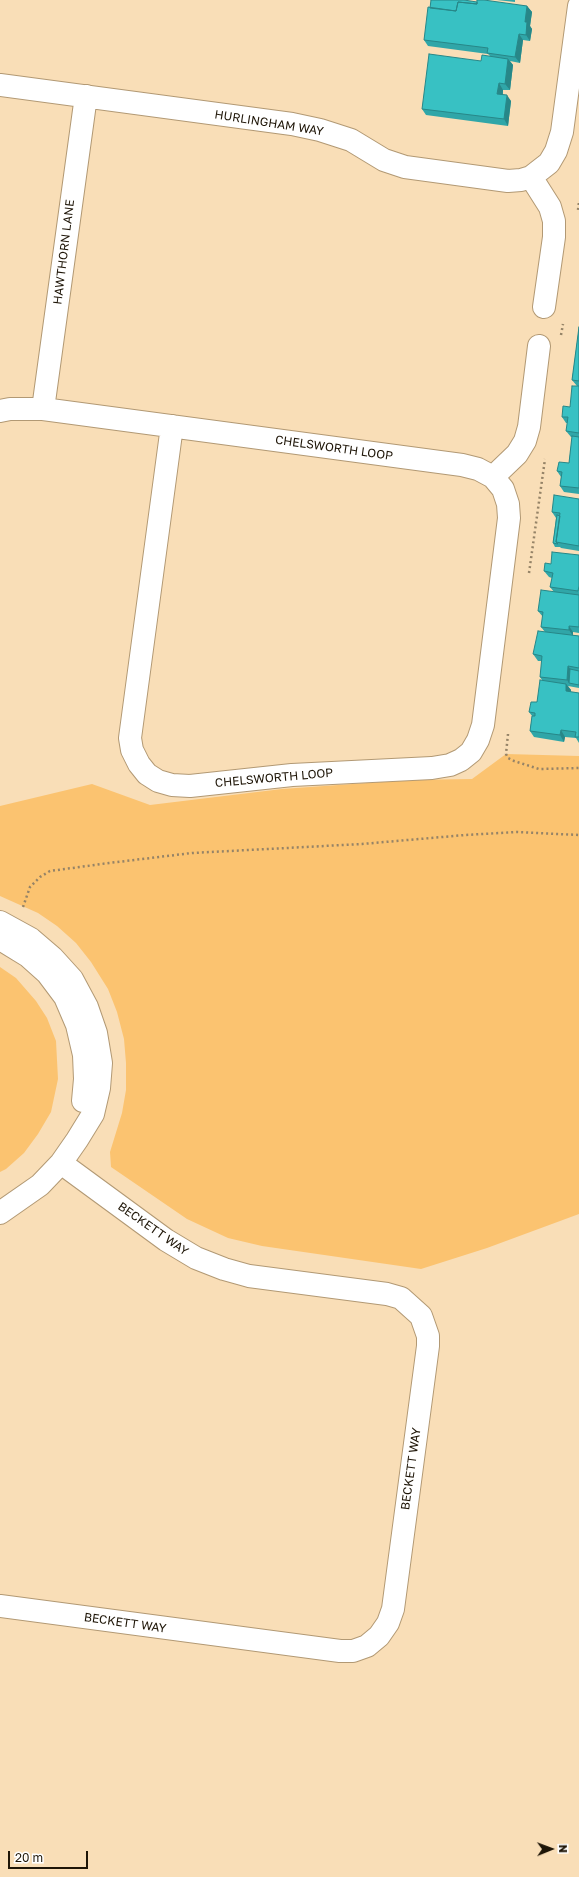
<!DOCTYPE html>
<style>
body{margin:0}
#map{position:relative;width:579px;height:1877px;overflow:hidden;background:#f9deb7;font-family:"Golos Text",sans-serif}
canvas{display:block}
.north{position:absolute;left:531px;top:1829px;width:40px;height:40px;-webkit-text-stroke:3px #fff;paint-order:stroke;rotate:89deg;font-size:11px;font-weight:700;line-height:16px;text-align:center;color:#1e1507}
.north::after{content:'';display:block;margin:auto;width:14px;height:18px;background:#1e1507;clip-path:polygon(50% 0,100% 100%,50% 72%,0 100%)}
.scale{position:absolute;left:8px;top:1851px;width:80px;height:18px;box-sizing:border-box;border:2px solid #1e1507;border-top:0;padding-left:5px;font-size:12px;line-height:14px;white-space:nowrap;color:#1e1507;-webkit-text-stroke:3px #fff;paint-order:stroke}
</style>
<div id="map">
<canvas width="579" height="1877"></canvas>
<div class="north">N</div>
<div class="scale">20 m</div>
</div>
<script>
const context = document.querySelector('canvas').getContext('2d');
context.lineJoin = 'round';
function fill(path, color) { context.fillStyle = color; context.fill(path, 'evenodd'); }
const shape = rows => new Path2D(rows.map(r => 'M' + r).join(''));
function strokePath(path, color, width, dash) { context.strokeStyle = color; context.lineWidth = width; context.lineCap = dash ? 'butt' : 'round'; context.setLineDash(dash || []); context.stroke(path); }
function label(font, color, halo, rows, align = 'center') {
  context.font = font + ' "Golos Text",sans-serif'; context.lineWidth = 3.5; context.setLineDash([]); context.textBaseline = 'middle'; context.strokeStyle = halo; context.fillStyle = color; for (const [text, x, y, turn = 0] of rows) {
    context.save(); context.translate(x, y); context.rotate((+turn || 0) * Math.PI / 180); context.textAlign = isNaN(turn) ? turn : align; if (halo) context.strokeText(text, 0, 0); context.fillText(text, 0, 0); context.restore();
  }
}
fill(shape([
 [506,754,579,756,579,1214,487,1248,421,1269,262,1246,228,1238,187,1219,111,1167,110,1152,122,1113,126,1090,126,1063,124,1039,117,1012,108,989,91,962,76,943,57,926,38,913,0,896,0,806,92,784,150,805,282,789,409,780,472,779],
 [0,967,16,978,36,1001,47,1018,56,1041,58,1079,51,1112,38,1134,24,1153,6,1169,0,1172]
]), '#fbc370');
const minor = shape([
 [0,85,292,124,320,130,351,140,384,160,405,167,508,181,521,180,531,177,549,163,556,151,562,132,579,6],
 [531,177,550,207,554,221,554,237,544,307],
 [43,409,86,96],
 [0,411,10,409,43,409,462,465,478,469,493,477,503,489,508,504,509,518,483,725,478,740,471,752,461,760,450,765,432,768,292,775,190,786,172,785,158,781,147,774,139,764,132,750,130,738,172,426],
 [493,477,517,454,525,441,529,427,539,346],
 [0,922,31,939,52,957,72,979,87,1007,96,1033,101,1063,99,1088,93,1114,77,1140,61,1163,40,1185,0,1213],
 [0,939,28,956,47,973,65,997,77,1025,84,1055,85,1079,83,1101],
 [0,1606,340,1651,353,1651,367,1646,379,1636,388,1623,393,1609,428,1346,428,1336,421,1316,401,1298,387,1294,249,1276,224,1269,196,1258,166,1240,61,1163]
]);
strokePath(minor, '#b29974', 24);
strokePath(shape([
 [578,210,579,202],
 [561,335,563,324],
 [529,573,545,459],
 [508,734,506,754,508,758,514,761,539,769,579,768],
 [23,907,30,887,40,877,50,871,109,863,192,853,362,844,465,835,517,832,579,835]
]), '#958367', 2.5, [2, 3]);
strokePath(minor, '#fff', 22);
fill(shape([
 [497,0,515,0,515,2],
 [477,2,527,6,532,12,530,26,532,29,530,41,523,40,520,63,510,61,513,65,510,90,503,90,503,95,511,101,508,126,426,115,422,109,481,61,490,56,488,54,428,46,424,40,430,8],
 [579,327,579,386,577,386,572,380],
 [579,386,579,494,564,492,560,486,561,477,557,471,569,463,572,437,571,437,566,431,568,423,566,423,562,417,570,407],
 [579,499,579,551,561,548,560,547,555,547,553,543,556,518,552,512],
 [579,555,579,633,573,632,573,635,579,636,579,688,568,686,571,690,571,692,579,693,579,743,576,738,565,737,564,742,534,737,530,731,532,716,529,712,537,702,542,680,540,677,542,661,538,661,533,654,545,632,541,627,543,617,538,611,554,592,550,587,552,578,549,577,544,571,551,564]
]), '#30a6a8');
fill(shape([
 [527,6,532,12,530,26,532,29,530,41,526,35,525,22],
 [519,34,523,40,520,63,515,57],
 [508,59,513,65,510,90,505,84],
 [499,83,503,90,502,100,497,94],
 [507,95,511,101,508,126,504,119],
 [569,626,573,632,573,636,569,630],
 [568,666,573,673,569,683,567,680],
 [566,684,571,690,570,697,566,691],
 [561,730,565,737,564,742,560,735]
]), '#278788');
const building = shape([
 [431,0,464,0,477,2,477,4,458,2,456,11,430,8,431,0],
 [477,0,484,0,527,6,525,22,527,22,526,35,519,34,515,57,487,53,488,48,424,40,428,7,456,11,458,2,477,4,477,0],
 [429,54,481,61,482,55,508,59,505,84,499,83,497,94,507,95,504,119,422,109,429,54],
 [579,327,579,381,572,380,579,327],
 [572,386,579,386,579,433,566,431,568,417,562,417,563,406,570,407,572,386],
 [572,436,579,437,579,488,560,486,562,472,557,471,559,462,569,463,572,436],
 [554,495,579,499,579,546,556,542,560,513,552,512,554,495],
 [557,515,560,516,556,542,558,544,553,543,557,515],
 [552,552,579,555,579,586,578,591,550,587,553,573,544,571,545,563,551,564,552,552],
 [541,590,579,595,579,627,569,626,569,630,541,627,543,612,538,611,541,590],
 [538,631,579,636,579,668,568,666,567,680,540,677,542,656,533,654,538,631],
 [570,669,579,671,579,685,569,683,570,669],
 [540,680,566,684,566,691,579,693,579,737,575,737,576,732,561,730,560,735,530,731,532,716,535,716,535,713,529,712,531,702,537,702,540,680]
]);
fill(building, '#38c1c3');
strokePath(building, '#278788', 1);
label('12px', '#1e1507', '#fff', [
 ["HURLINGHAM WAY",269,123,9],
 ["HAWTHORN LANE",64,252,-83],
 ["CHELSWORTH LOOP",334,448,8],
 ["CHELSWORTH LOOP",274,778,-5],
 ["BECKETT WAY",153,1229,35],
 ["BECKETT WAY",411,1469,-82],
 ["BECKETT WAY",125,1623,8]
]);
</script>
